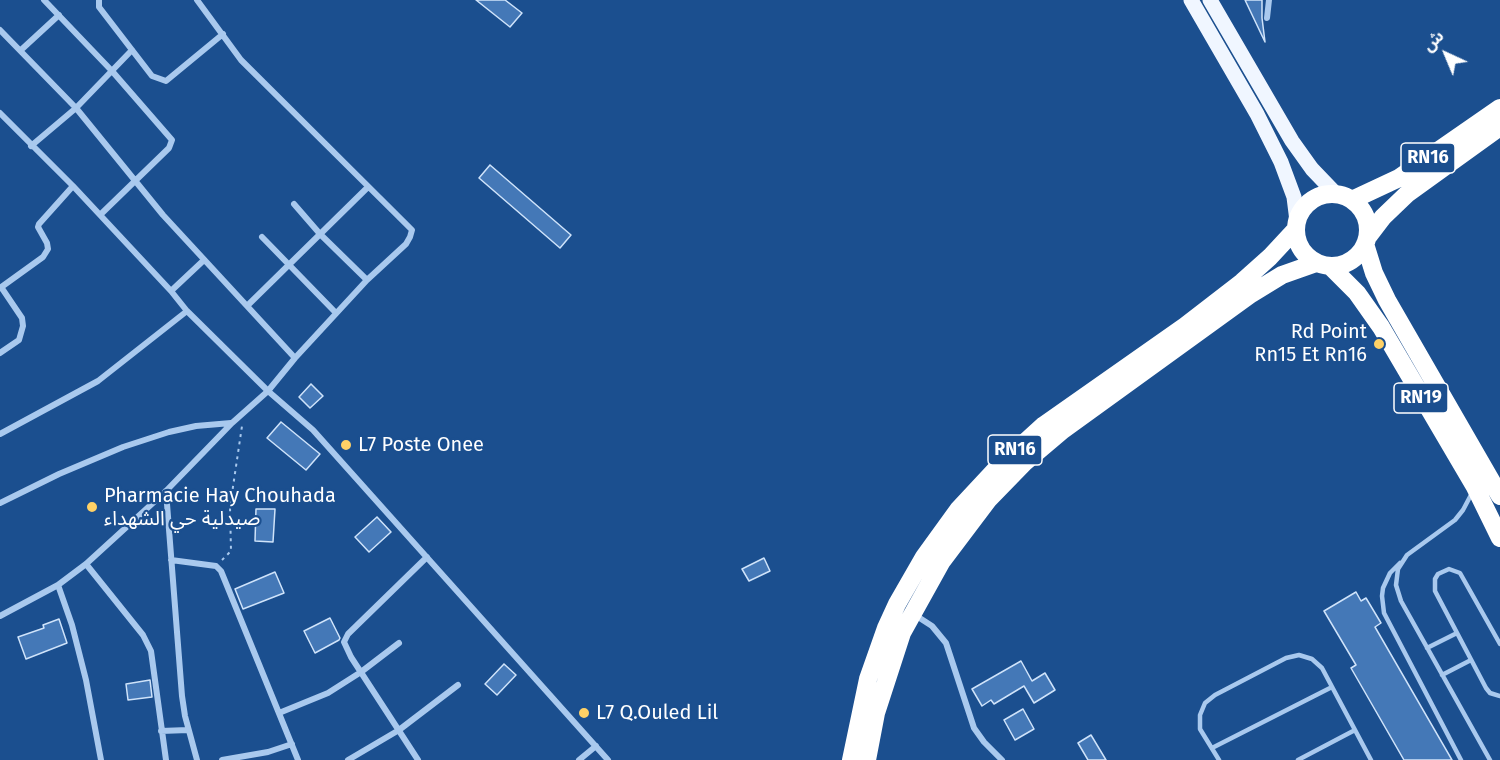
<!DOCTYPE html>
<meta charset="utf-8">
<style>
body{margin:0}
#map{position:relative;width:1500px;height:760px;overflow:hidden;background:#1b4f8f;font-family:"Fira Sans","Noto Sans Arabic",sans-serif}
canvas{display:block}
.north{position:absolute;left:1416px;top:24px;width:60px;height:60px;-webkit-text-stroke:4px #1b4f8f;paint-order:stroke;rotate:316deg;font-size:16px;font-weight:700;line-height:24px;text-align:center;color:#fff}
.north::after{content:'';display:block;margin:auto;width:21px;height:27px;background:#fff;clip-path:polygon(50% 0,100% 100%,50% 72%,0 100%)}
</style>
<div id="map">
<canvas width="1500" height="760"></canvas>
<div class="north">ش</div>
</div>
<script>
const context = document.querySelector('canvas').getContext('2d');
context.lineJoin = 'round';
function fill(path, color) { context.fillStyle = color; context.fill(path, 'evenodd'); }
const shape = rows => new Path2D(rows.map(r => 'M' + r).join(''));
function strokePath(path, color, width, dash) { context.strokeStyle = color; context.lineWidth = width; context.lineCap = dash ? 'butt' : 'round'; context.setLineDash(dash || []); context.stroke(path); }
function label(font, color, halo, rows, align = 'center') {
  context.font = font + ' "Fira Sans","Noto Sans Arabic",sans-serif'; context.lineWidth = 4.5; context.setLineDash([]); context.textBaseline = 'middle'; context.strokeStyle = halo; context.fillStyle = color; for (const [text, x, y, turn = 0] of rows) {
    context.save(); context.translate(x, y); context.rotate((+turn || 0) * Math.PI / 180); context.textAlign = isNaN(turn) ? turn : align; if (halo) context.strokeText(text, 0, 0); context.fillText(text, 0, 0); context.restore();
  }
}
const building = shape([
 [476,0,505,0,522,13,510,27,476,0],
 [1245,0,1262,0,1262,18,1265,42,1245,0],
 [490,165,571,235,560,248,479,178,490,165],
 [311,384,323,396,310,408,299,397,311,384],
 [281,422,320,454,306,470,267,438,281,422],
 [256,509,275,509,273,542,255,541,256,509],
 [377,517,391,532,369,552,355,537,377,517],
 [764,558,770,571,749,581,742,569,764,558],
 [275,572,284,593,243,609,235,589,275,572],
 [1356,592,1361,601,1366,598,1381,623,1375,627,1452,760,1404,760,1351,668,1356,665,1324,611,1356,592],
 [330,618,340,638,339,640,315,653,304,631,330,618],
 [59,619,67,643,26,659,18,637,44,628,43,625,59,619],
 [1021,661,1032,681,1045,673,1055,690,1034,703,1024,686,994,704,991,700,982,706,972,689,1021,661],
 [504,664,516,675,497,695,485,684,504,664],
 [150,680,152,697,128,700,126,684,150,680],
 [1023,709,1034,729,1015,740,1004,720,1023,709],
 [1091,735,1106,760,1088,760,1078,743,1091,735]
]);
fill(building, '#4478b7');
strokePath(building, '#cfe3fa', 1.5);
strokePath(shape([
 [222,560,231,551,230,507,242,426]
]), '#a9c9ee', 2, [3, 4.5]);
strokePath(shape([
 [1472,493,1463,510,1455,520,1407,555,1398,569,1396,585,1401,601,1490,760],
 [1400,563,1390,573,1383,588,1382,596,1384,613,1461,760],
 [1500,644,1460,573,1449,569,1438,574,1435,579,1435,591,1486,688,1490,693,1500,696],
 [1427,648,1457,633],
 [1442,675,1471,660],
 [1212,748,1332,687],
 [1219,760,1200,729,1200,715,1205,703,1215,695,1286,658,1299,655,1312,659,1322,668,1371,760],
 [1298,760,1355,730]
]), '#a9c9ee', 4.5);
strokePath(shape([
 [44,0,112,71,172,140,169,148,100,215],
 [99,0,99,7,152,76,166,81,223,34],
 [1267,18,1269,0],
 [0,30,76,108,163,215,295,358],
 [21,50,59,15],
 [0,113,73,186,171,291,187,311,268,391,313,430,608,760],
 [31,146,76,108,132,50],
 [294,204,320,234,367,280],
 [262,237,336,313],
 [0,288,43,257,48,249,47,243,38,227,39,224,73,186],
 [171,291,204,260],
 [248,305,368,187],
 [0,353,19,340,23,326,22,318,1,287],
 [0,434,98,381,187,311],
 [166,491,182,696,185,716,197,760],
 [0,503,59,474,123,447,169,432,196,426,231,423],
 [171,560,216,566,221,571,298,760],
 [86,564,143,635,151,651,166,760],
 [58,585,72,625,86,680,101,760],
 [915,615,932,626,946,643,974,728,984,742,1002,760],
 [0,616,58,585,86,564,166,491,232,423,268,391,295,358,367,280,406,244,410,237,412,230,403,221,241,60,197,0],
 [279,713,328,693,361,672,399,643],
 [161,731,188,730],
 [222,760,268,752,292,744],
 [348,760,399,730,458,685],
 [418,760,351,657,344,642,348,634,427,557],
 [579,760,596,746]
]), '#a9c9ee', 6);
strokePath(shape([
 [1191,0,1257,114,1281,162,1294,197,1297,221],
 [1210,0,1292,141,1312,169,1336,194]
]), '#f0f6ff', 15);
strokePath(shape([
 '1296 230a36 36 0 1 1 72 0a36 36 0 1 1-72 0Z',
 [1352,200,1399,178,1500,108],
 [1367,238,1383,217,1407,194,1500,127],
 [1365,244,1374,273,1387,300,1500,496],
 [1330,266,1357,293,1381,327,1475,487,1500,538],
 [851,760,868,679,886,628,897,604,924,557,958,510,999,466,1044,425,1185,326,1242,282,1270,257,1296,229],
 [867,760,876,713,902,633,942,561,988,500,1024,463,1063,430,1251,294,1282,275,1316,263]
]), '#fff', 18);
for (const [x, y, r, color] of [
 [1379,344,6,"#ffd166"],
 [346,445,6,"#ffd166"],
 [92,507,6,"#ffd166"],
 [584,713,6,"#ffd166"]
]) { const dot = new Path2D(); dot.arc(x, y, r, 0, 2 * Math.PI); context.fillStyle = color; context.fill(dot); strokePath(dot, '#1b4f8f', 2); }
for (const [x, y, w] of [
 [1428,158,54],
 [1421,398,54],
 [1015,450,54]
]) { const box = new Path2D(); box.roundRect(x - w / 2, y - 15, w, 30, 4.5); context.fillStyle = '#1b4f8f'; context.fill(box); strokePath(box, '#fff', 1.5); }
label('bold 18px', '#fff', null, [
 ["RN16",1428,158],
 ["RN19",1421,398],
 ["RN16",1015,450]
]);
label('20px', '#fff', '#1b4f8f', [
 ["Rd Point",1367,332,"right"],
 ["Rn15 Et Rn16",1367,355,"right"],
 ["L7 Poste Onee",358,445],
 ["Pharmacie Hay Chouhada",104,496],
 ["صيدلية حي الشهداء",104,519],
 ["L7 Q.Ouled Lil",596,713]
], 'left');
</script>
